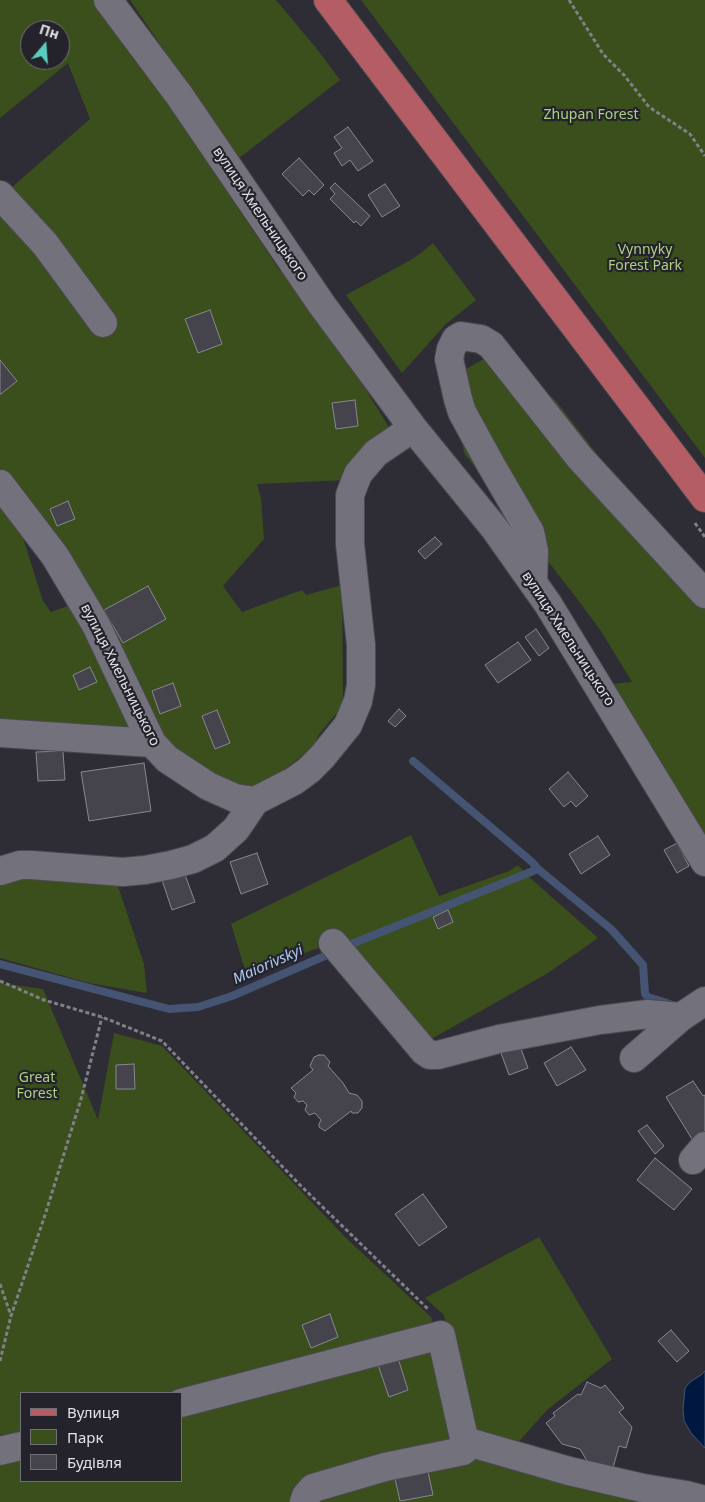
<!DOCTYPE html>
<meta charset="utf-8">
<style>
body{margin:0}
#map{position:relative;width:705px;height:1502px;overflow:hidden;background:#2e2d35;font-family:"Noto Sans",sans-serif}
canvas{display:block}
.legend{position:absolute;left:20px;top:1392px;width:162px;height:90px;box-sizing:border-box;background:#24232b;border:1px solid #706f76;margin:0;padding:6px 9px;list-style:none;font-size:15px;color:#e2e1e7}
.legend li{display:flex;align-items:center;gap:10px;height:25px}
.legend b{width:25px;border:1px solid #706f76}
.north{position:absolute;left:20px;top:20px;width:50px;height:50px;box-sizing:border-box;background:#24232b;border:1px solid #706f76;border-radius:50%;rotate:18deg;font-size:14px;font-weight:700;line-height:20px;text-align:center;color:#e2e1e7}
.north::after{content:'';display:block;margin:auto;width:18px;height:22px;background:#59cebe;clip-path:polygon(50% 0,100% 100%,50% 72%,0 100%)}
</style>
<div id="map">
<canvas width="705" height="1502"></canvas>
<ul class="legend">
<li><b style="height:6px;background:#b45d64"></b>Вулиця</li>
<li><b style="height:14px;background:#3a4f1c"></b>Парк</li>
<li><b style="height:14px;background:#45444d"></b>Будівля</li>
</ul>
<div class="north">Пн</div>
</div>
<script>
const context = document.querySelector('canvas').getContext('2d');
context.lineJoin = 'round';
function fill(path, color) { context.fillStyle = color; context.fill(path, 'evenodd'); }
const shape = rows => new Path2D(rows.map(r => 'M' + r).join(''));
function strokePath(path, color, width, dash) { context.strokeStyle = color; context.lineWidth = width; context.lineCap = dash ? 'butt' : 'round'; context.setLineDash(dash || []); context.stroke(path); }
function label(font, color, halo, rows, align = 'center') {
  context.font = font + ' "Noto Sans",sans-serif'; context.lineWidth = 4.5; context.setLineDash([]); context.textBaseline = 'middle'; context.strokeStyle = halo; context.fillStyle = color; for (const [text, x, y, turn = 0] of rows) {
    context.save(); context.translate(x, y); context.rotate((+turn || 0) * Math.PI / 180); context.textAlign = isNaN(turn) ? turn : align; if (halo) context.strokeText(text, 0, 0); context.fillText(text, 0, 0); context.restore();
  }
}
fill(shape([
 [0,0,99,0,280,271,282,270,366,390,392,432,347,480,257,484,261,498,264,539,223,586,242,612,302,590,306,595,342,585,343,698,340,709,320,733,312,748,272,779,240,792,163,743,38,517,0,470,0,209,11,188,90,119,68,63,0,118],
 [30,30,60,30,60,60,30,60],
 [130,0,276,0,317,49,340,80,238,159],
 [361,0,705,0,705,458],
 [433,243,476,300,446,324,402,373,346,295,409,261,421,253],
 [498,351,556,401,705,594,705,853,611,684,632,682,601,631,578,600,464,453,450,378],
 [0,501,23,538,43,601,51,612,76,603,133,719,124,730,0,728],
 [411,835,439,896,509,871,518,865,528,876,598,938,548,973,426,1042,345,939,246,973,231,924],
 [16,871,115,877,144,964,147,993,89,983,0,958,0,881],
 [0,983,43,989,98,1120,114,1033,162,1046,346,1238,432,1318,431,1330,181,1393,21,1393,21,1434,0,1435],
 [539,1237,612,1359,547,1410,513,1448,471,1436,444,1315,425,1298],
 [434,1343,457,1446,297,1502,0,1502,0,1462,21,1455,21,1481,181,1481,181,1412],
 [477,1452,644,1502,311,1502]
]), '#3a4f1c');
const water = shape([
 [705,1371,705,1448,691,1433,684,1421,683,1409,685,1388,690,1382,701,1375,705,1371]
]);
fill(water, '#001840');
strokePath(water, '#445472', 1);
strokePath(shape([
 [413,761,532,862,538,869,611,929,643,965,645,994,648,997,670,1004],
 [344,947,538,869],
 [0,964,169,1009,198,1007,232,996,334,952]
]), '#445472', 8);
const building = shape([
 [348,127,373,161,358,171,350,160,342,166,334,153,342,148,334,137,348,127],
 [299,158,324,185,314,195,309,190,303,196,282,174,299,158],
 [335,183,370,216,361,226,356,221,354,223,330,199,335,194,330,188,335,183],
 [385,184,400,206,382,217,368,195,385,184],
 [210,310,222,344,198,353,185,319,210,310],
 [0,360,17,381,1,394,0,394,0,360],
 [355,400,358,426,336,429,332,403,355,400],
 [68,501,75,519,57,526,50,509,68,501],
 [435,537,442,544,425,559,418,551,435,537],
 [148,586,166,619,123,643,104,610,148,586],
 [536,629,549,648,539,656,525,637,536,629],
 [518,642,531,660,498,683,485,665,518,642],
 [90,667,97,682,79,690,73,675,90,667],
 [173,683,181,706,160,714,152,691,173,683],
 [399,709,406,716,395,727,388,721,399,709],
 [217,710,230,743,215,749,202,716,217,710],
 [63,751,65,780,38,781,36,752,63,751],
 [144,763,151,811,89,821,81,772,144,763],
 [568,772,588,796,576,807,571,801,564,807,549,789,568,772],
 [598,836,610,855,581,874,569,854,598,836],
 [677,843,689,866,677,873,664,850,677,843],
 [257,853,268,884,241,894,230,862,257,853],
 [184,872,195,902,172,910,162,880,184,872],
 [448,910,453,922,438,929,433,917,448,910],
 [520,1046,528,1068,509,1075,501,1053,520,1046],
 [571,1047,586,1070,557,1086,544,1063,571,1047],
 [319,1055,324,1055,330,1062,328,1066,343,1083,349,1093,357,1095,362,1101,362,1108,358,1113,352,1113,351,1111,325,1131,319,1127,319,1124,321,1120,315,1113,309,1115,305,1110,307,1105,303,1101,298,1102,294,1097,296,1093,291,1088,313,1070,310,1066,314,1057,319,1055],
 [134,1064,135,1089,116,1089,116,1065,134,1064],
 [693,1081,703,1096,705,1095,705,1131,692,1139,666,1097,693,1081],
 [647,1125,664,1146,655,1154,638,1131,647,1125],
 [655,1158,692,1189,674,1210,637,1180,655,1158],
 [423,1194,447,1227,419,1246,395,1214,423,1194],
 [330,1314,338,1337,311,1348,302,1325,330,1314],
 [671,1330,689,1351,677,1362,658,1341,671,1330],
 [397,1355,408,1390,389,1397,377,1362,397,1355],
 [587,1382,601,1388,605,1385,624,1408,619,1412,632,1427,626,1448,619,1446,613,1468,587,1461,580,1449,562,1444,546,1423,555,1416,553,1413,578,1394,581,1395,587,1382],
 [427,1467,433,1495,400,1501,394,1474,427,1467]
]);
fill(building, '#45444d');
strokePath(building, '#898791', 1);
const minor = shape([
 [108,0,179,95,322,305,413,428,495,529,548,604,705,862],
 [0,195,45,244,103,323],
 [0,484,55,556,96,625,152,743,167,759,208,786,235,798,255,801,294,781,309,770,322,757,348,725,358,701,361,685,361,645,350,544,350,495,358,474,376,453,413,428],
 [533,583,534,551,530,532,491,465,462,412,458,399,449,359,451,349,456,339,461,336,481,339,491,345,580,458,705,594],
 [0,733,152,743],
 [0,871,20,865,31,865,123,872,145,870,171,865,193,859,215,848,236,829,255,801],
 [333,943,424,1051,430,1055,438,1055,499,1039,600,1020,648,1014,681,1017],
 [634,1058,681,1017,705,1001],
 [693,1160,705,1146],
 [181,1403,441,1335,464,1438,468,1442,569,1471,643,1488,686,1495,705,1500],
 [0,1451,21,1446],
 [304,1502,306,1496,313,1488,385,1467,463,1451,471,1444]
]);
const major = shape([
 [328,0,705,498]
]);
strokePath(minor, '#4b4a51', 30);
strokePath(major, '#4b4a51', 30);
strokePath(shape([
 [569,0,603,54,624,75,649,107,690,134,705,156],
 [695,523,705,537],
 [0,981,44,1000,102,1017,162,1041,300,1185,429,1310],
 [0,1284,11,1316],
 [0,1361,11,1316,46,1212,81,1099,102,1017]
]), '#818087', 3, [4, 2.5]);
strokePath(minor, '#73717b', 28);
strokePath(major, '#b45d64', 28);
label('14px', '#acd181', '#24232b', [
 ["Zhupan Forest",591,115],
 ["Vynnyky",645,250],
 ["Forest Park",645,266],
 ["Great",37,1078],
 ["Forest",37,1094]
]);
label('14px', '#e2e1e7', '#24232b', [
 ["вулиця Хмельницького",260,214,56],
 ["вулиця Хмельницького",568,639,57],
 ["вулиця Хмельницького",120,675,63]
]);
label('italic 15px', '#abc9f4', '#24232b', [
 ["Maiorivskyi",268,965,-24]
]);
</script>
